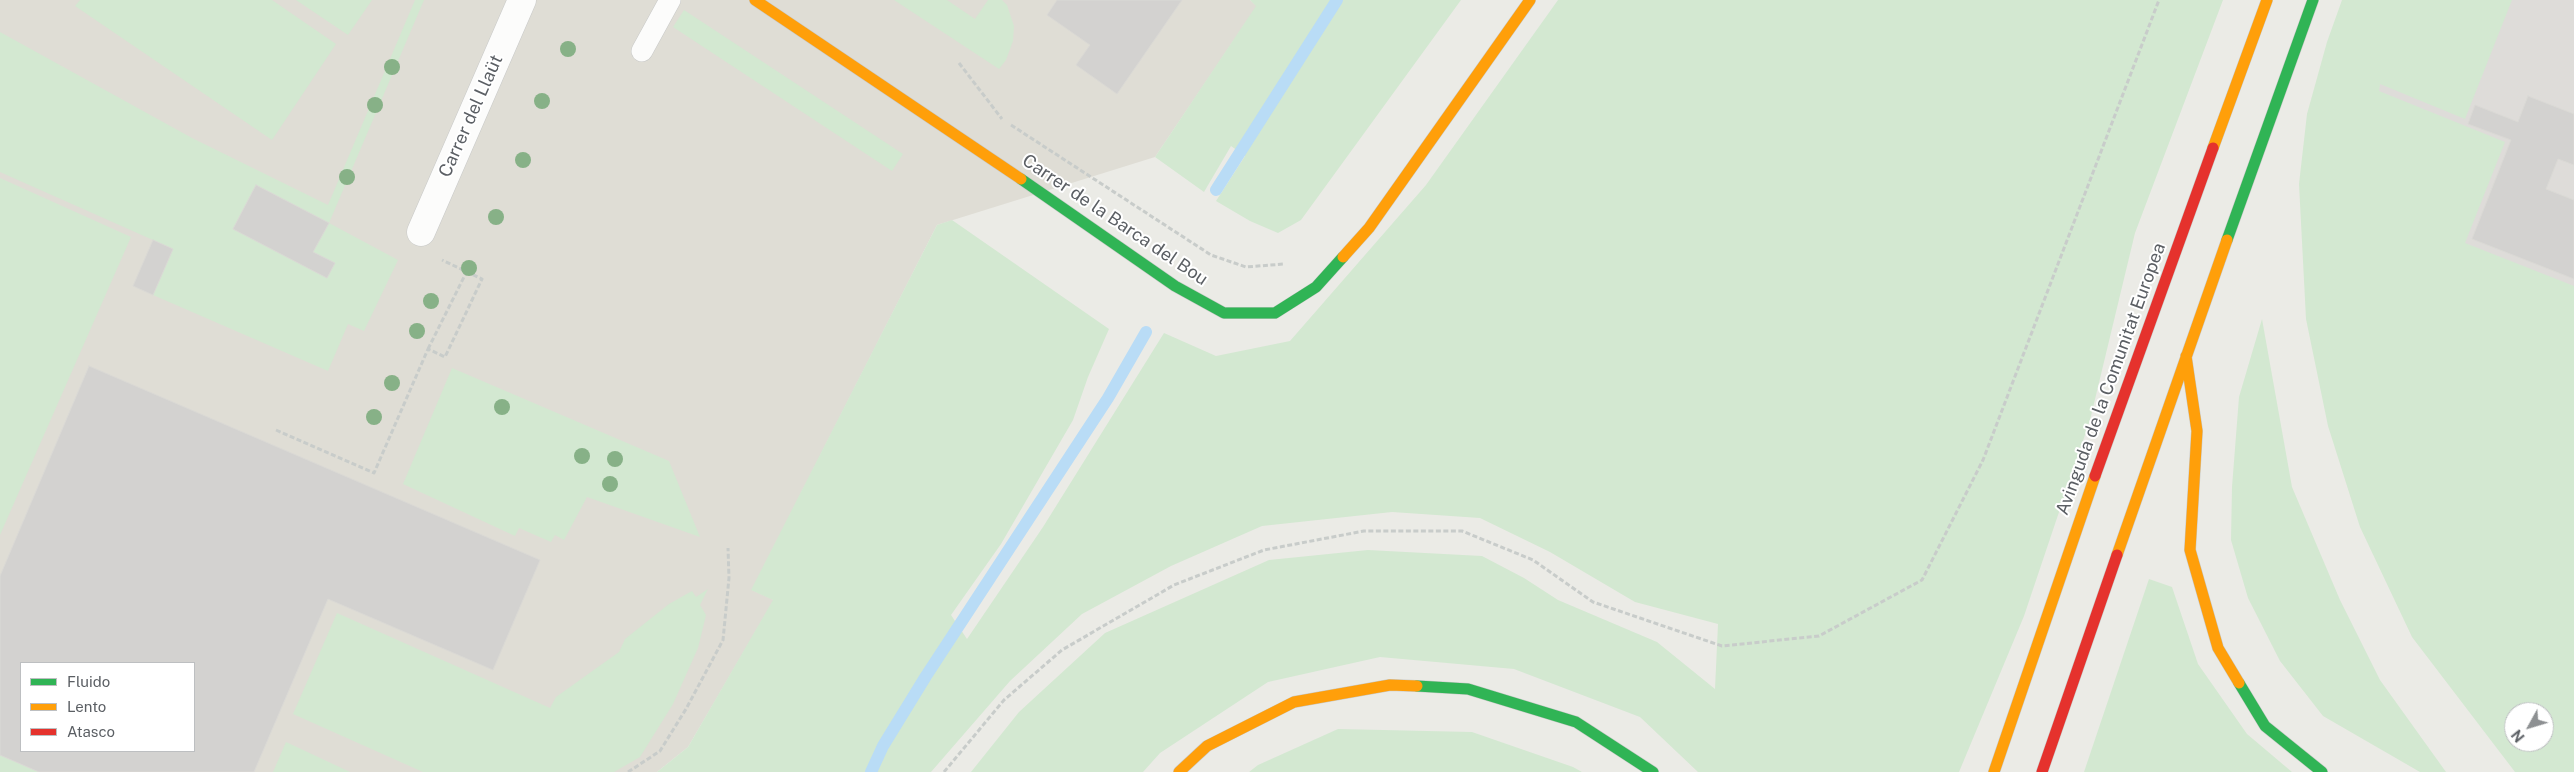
<!DOCTYPE html>
<meta charset="utf-8">
<style>
body{margin:0}
#map{position:relative;width:2574px;height:772px;overflow:hidden;background:#ebebe6;font-family:"Public Sans",sans-serif}
canvas{display:block}
.legend{position:absolute;left:20px;top:662px;width:175px;height:90px;box-sizing:border-box;background:#fff;border:1px solid #bdbfc1;margin:0;padding:6px 9px;list-style:none;font-size:15px;color:#5b5f64}
.legend li{display:flex;align-items:center;gap:10px;height:25px}
.legend b{width:25px;border:1px solid #bdbfc1}
.north{position:absolute;left:2504px;top:702px;width:50px;height:50px;box-sizing:border-box;background:#fff;border:1px solid #bdbfc1;border-radius:50%;rotate:231deg;font-size:14px;font-weight:700;line-height:20px;text-align:center;color:#5b5f64}
.north::after{content:'';display:block;margin:auto;width:18px;height:22px;background:#8d9092;clip-path:polygon(50% 0,100% 100%,50% 72%,0 100%)}
</style>
<div id="map">
<canvas width="2574" height="772"></canvas>
<ul class="legend">
<li><b style="height:6px;background:#30b455"></b>Fluido</li>
<li><b style="height:6px;background:#ff9f0a"></b>Lento</li>
<li><b style="height:6px;background:#e5322d"></b>Atasco</li>
</ul>
<div class="north">N</div>
</div>
<script>
const context = document.querySelector('canvas').getContext('2d');
context.lineJoin = 'round';
function fill(path, color) { context.fillStyle = color; context.fill(path, 'evenodd'); }
const shape = rows => new Path2D(rows.map(r => 'M' + r).join(''));
function strokePath(path, color, width, dash) { context.strokeStyle = color; context.lineWidth = width; context.lineCap = dash ? 'butt' : 'round'; context.setLineDash(dash || []); context.stroke(path); }
function label(font, color, halo, rows, align = 'center') {
  context.font = font + ' "Public Sans",sans-serif'; context.lineWidth = 4; context.setLineDash([]); context.textBaseline = 'middle'; context.strokeStyle = halo; context.fillStyle = color; for (const [text, x, y, turn = 0] of rows) {
    context.save(); context.translate(x, y); context.rotate((+turn || 0) * Math.PI / 180); context.textAlign = isNaN(turn) ? turn : align; if (halo) context.strokeText(text, 0, 0); context.fillText(text, 0, 0); context.restore();
  }
}
fill(shape([
 [2410,0,2574,0,2574,359,2307,114]
]), '#dedcd9');
fill(shape([
 [0,0,1250,0,1257,6,1155,157,937,225,752,590,774,600,688,747,657,772,0,772],
 [21,663,194,663,194,751,21,751]
]), '#dfddd5');
fill(shape([
 [80,0,272,0,336,44,272,140,75,6],
 [296,0,372,0,348,35],
 [415,0,424,0,329,223,398,260,364,331,348,324,328,371,153,295,153,240,0,172,0,32,192,138,328,205],
 [894,0,947,0,975,19,988,0,1002,0,1007,5,1014,26,1013,41,1006,60,999,69],
 [1250,0,1461,0,1301,220,1278,233,1250,221,1216,201,1245,156,1231,146,1204,192,1155,157,1256,6],
 [1558,0,2223,0,2135,233,2090,420,2024,616,1959,772,1698,772,1640,717,1514,669,1380,657,1268,682,1160,753,1143,772,971,772,1019,712,1105,633,1269,560,1368,550,1482,556,1524,578,1558,600,1657,642,1715,689,1718,624,1635,602,1550,552,1480,518,1392,512,1262,526,1171,566,1082,614,1010,681,931,772,657,772,688,747,773,600,751,590,937,225,952,220,1109,329,1088,377,1073,420,1001,544,951,615,967,639,1043,527,1164,333,1216,356,1290,341,1426,185],
 [2342,0,2512,0,2465,119,2380,84,2379,91,2505,142,2465,243,2574,286,2574,772,2515,772,2412,637,2360,527,2328,426,2306,319,2299,184,2307,114,2327,42],
 [2514,712,2544,712,2544,742,2514,742],
 [684,10,903,154,892,171,673,27],
 [0,178,131,237,0,535],
 [2262,319,2292,487,2340,600,2380,680,2446,772,2420,772,2323,716,2280,661,2248,598,2231,540,2232,487,2239,397],
 [452,368,669,461,700,537,587,497,564,540,555,535,551,542,519,528,515,536,403,484],
 [2149,579,2172,587,2198,664,2247,734,2292,772,2084,772],
 [708,589,700,605,706,615,698,648,673,704,640,757,614,772,423,772,293,714,337,613,550,708,556,697,619,652,625,639,669,604,692,591,696,597],
 [1338,729,1472,732,1573,767,1582,772,1249,772,1258,765],
 [286,742,350,772,273,772],
 [0,755,39,772,0,772]
]), '#d3e8d1');
strokePath(shape([
 [1216,190,1337,0],
 [871,772,883,746,926,676,1108,398,1146,332]
]), '#b9dcf6', 12);
const building = shape([
 [1057,0,1182,0,1117,94,1076,65,1090,45,1047,15,1057,0],
 [2528,96,2574,114,2574,165,2558,159,2546,189,2574,200,2574,279,2472,239,2511,140,2468,124,2475,105,2518,122,2528,96],
 [256,185,329,223,313,252,335,263,327,278,233,229,256,185],
 [153,240,173,249,153,295,133,286,153,240],
 [89,366,540,560,493,670,328,599,254,772,39,772,0,755,0,576,89,366],
 [21,663,194,663,194,751,21,751,21,663]
]);
fill(building, '#d3d2d0');
strokePath(building, '#dad9d5', 1);
const lane = shape([
 [642,51,670,0]
]);
const street = shape([
 [421,232,522,0]
]);
const fast = shape([
 [1021,179,1175,286,1224,313,1275,313,1316,287,1343,257],
 [2227,240,2313,0],
 [2239,683,2265,726,2322,772],
 [1417,686,1468,689,1576,722,1653,772]
]);
const slow = shape([
 [755,0,1021,179],
 [2213,148,2267,0],
 [1343,257,1369,228,1530,0],
 [2186,356,2197,431,2190,550,2218,648,2239,683],
 [2117,555,2227,240],
 [1179,772,1207,746,1294,702,1390,685,1417,686],
 [1994,772,2095,476]
]);
const jam = shape([
 [2095,476,2213,148],
 [2042,772,2117,555]
]);
strokePath(lane, '#c8c9c8', 22);
strokePath(street, '#c8c9c8', 29);
strokePath(fast, '#c7c8c6', 12);
strokePath(slow, '#c7c8c6', 12);
strokePath(jam, '#c7c8c6', 12);
strokePath(shape([
 [959,63,1002,119],
 [1011,125,1211,255,1246,267,1284,264],
 [428,349,467,271],
 [276,430,374,473,428,349,445,357,482,279,442,260],
 [628,772,660,751,686,709,723,640,729,578,728,548],
 [944,772,1004,700,1062,650,1174,585,1264,550,1364,531,1462,531,1533,560,1593,602,1722,646,1819,636,1922,580,1983,460,2159,0]
]), '#c8ccca', 3, [5, 2.5]);
strokePath(lane, '#fcfcfb', 21);
strokePath(street, '#fcfcfb', 28);
strokePath(fast, '#30b455', 11);
strokePath(slow, '#ff9f0a', 11);
strokePath(jam, '#e5322d', 11);
context.fillStyle = '#87b187';
for (const [x, y] of [
 [568,49],
 [392,67],
 [542,101],
 [375,105],
 [523,160],
 [347,177],
 [496,217],
 [469,268],
 [431,301],
 [417,331],
 [392,383],
 [502,407],
 [374,417],
 [582,456],
 [615,459],
 [610,484]
]) { context.beginPath(); context.arc(x, y, 8, 0, 2 * Math.PI); context.fill(); }
label('18px', '#5b5f64', '#fff', [
 ["Carrer del Llaüt",471,116,-66],
 ["Carrer de la Barca del Bou",1115,220,34],
 ["Avinguda de la Comunitat Europea",2111,379,-70]
]);
</script>
